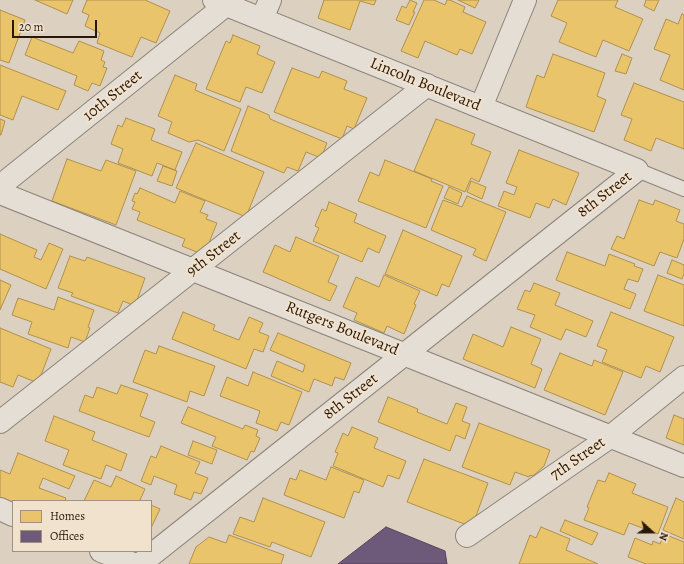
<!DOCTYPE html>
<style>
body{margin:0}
#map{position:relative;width:684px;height:564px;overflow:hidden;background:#dcd0c0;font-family:Alegreya,serif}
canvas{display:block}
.legend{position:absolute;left:12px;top:500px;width:140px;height:52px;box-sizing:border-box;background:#f1e2ce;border:1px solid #a1917f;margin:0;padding:5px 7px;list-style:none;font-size:12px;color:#2a1708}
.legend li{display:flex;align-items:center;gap:8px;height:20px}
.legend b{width:20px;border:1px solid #a1917f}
.north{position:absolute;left:632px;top:512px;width:40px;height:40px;-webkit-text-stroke:3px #f1e2ce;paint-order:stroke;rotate:111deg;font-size:11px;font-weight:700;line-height:16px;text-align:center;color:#2a1708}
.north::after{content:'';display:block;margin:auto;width:14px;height:18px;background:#2a1708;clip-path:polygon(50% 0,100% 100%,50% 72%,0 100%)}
.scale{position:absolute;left:12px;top:20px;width:85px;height:18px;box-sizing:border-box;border:2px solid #2a1708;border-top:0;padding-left:5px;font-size:12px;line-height:14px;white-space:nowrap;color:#2a1708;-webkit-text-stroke:3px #f1e2ce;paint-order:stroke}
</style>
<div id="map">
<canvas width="684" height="564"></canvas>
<ul class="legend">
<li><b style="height:11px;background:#e9c46a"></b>Homes</li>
<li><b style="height:11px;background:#6d597a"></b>Offices</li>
</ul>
<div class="north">N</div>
<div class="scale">20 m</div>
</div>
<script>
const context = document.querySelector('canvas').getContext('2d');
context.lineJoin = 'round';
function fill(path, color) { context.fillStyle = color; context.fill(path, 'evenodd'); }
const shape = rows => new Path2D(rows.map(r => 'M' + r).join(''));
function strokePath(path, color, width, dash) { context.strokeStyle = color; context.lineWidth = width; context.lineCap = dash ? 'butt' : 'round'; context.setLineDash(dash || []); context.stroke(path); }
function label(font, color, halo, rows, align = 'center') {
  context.font = font + ' Alegreya,serif'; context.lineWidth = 4; context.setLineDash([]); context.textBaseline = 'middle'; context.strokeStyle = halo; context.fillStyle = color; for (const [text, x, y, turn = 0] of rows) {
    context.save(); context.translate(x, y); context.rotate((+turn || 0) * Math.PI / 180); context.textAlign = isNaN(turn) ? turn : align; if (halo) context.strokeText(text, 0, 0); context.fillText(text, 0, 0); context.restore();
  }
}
const homes = shape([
 [35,0,73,0,67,14,35,0],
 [87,0,145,0,170,11,156,43,141,37,132,57,97,43,100,33,85,26,89,15,82,12,87,0],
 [324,0,376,0,374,5,360,1,350,30,318,18,324,0],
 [410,0,417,3,413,12,415,12,409,25,396,20,402,6,406,8,410,0],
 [424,0,434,0,445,5,447,0,450,0,465,7,463,12,486,22,472,54,460,49,457,55,425,41,418,58,401,51,424,0],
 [458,0,479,0,475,8,458,0],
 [558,0,618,0,615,7,643,19,629,51,603,40,596,57,559,42,567,23,551,16,558,0],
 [646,0,659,0,654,11,644,6,646,0],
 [0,10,25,20,9,63,0,60,0,10],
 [682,14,684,15,684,90,660,80,670,55,654,49,666,19,678,24,682,14],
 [233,35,260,46,257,54,275,62,262,93,246,87,240,102,206,89,226,41,230,43,233,35],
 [32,37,73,53,79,41,104,51,101,60,105,62,103,67,107,68,100,86,92,83,88,91,74,85,77,76,25,55,32,37],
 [553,54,605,73,597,96,606,100,594,132,526,107,537,75,544,78,553,54],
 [622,54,632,58,626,74,615,71,622,54],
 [0,65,66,91,58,110,22,96,13,120,0,115,0,65],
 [292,68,319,78,322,71,347,81,344,89,367,98,354,129,347,126,342,139,274,112,292,68],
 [175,75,197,84,195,90,241,109,224,151,198,140,189,142,168,133,172,122,158,116,175,75],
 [634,83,684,102,684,149,656,138,651,151,624,140,632,119,621,115,634,83],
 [248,106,269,115,270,119,327,143,321,158,306,152,298,171,287,167,284,173,231,151,248,106],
 [126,118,155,129,151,140,182,152,175,170,157,163,152,176,118,163,123,149,111,144,118,125,122,127,126,118],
 [0,119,5,121,1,135,0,135,0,119],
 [436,119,475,134,471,144,491,152,479,182,471,178,465,192,414,171,436,119],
 [196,143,264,172,246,217,176,188,196,143],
 [519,150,579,173,566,205,553,199,549,208,536,203,530,218,498,206,504,191,514,195,517,187,506,183,519,150],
 [67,159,101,171,106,160,136,171,116,225,52,201,67,159],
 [385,160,432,179,431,181,443,186,426,228,358,201,370,172,379,176,385,160],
 [163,166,177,171,172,186,157,181,163,166],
 [471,181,486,187,482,199,467,192,471,181],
 [449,187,462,193,458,204,444,198,449,187],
 [140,188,175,203,180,191,205,201,200,212,208,215,206,219,217,223,204,255,182,246,185,239,137,220,140,212,132,209,135,202,132,201,135,193,137,194,140,188],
 [467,196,506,212,486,261,473,255,476,249,431,230,443,200,462,207,467,196],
 [639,200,653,205,655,200,680,210,676,221,684,224,684,239,677,258,660,252,654,266,611,249,617,236,624,239,639,200],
 [329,202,357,214,354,222,386,236,379,253,368,248,362,262,313,241,319,228,315,226,322,209,326,211,329,202],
 [403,230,462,256,449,287,442,284,437,296,385,274,403,230],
 [0,234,37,250,34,257,41,260,49,243,63,249,46,289,0,269,0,234],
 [296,237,339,256,328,282,337,286,330,301,263,272,275,245,290,252,296,237],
 [567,252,605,266,609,254,635,264,634,266,643,269,638,282,628,279,624,289,636,294,630,309,556,280,567,252],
 [70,256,85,261,87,257,145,278,135,306,123,301,118,313,71,296,73,293,58,288,70,256],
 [672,260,684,265,684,274,682,279,667,273,672,260],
 [384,275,420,291,414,304,416,305,404,334,387,326,384,333,354,320,357,313,343,307,356,277,379,287,384,275],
 [658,275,684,285,684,326,644,311,658,275],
 [0,280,11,285,0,310,0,280],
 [534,283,560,293,555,305,593,321,586,337,566,329,561,340,530,327,535,315,517,309,525,290,530,292,534,283],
 [58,297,94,310,88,327,90,328,85,342,71,337,68,348,28,334,32,322,12,315,18,298,54,310,58,297],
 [183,312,215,325,213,330,239,340,249,317,263,323,259,332,269,336,263,352,254,349,246,369,172,339,183,312],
 [611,312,674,337,660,372,646,366,641,378,602,362,607,350,597,346,611,312],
 [511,327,541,339,531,364,542,369,535,388,463,359,473,334,503,347,511,327],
 [0,328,51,349,38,383,18,375,13,387,0,382,0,328],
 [278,333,351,363,344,380,335,377,332,386,314,379,309,392,271,376,277,361,303,372,305,365,270,350,278,333],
 [159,346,215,366,204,396,190,391,187,402,133,382,145,350,156,354,159,346],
 [560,353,592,366,594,360,623,372,605,415,544,390,560,353],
 [253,372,302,392,289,425,281,422,277,431,256,423,260,411,220,396,227,377,248,386,253,372],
 [121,385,148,394,140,416,155,422,149,437,79,411,85,395,93,398,97,387,117,394,121,385],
 [388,397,418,409,417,412,447,424,456,403,467,407,462,421,470,424,465,439,456,435,450,451,378,422,388,397],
 [188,407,243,429,245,425,258,430,256,436,260,438,254,452,251,451,247,460,212,446,216,437,181,423,188,407],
 [674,415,684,419,684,445,666,438,674,415],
 [54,416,95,432,92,440,127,454,121,471,106,465,101,479,63,465,69,450,45,441,54,416],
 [479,423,550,450,544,466,533,476,530,475,529,477,515,472,510,485,462,467,479,423],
 [352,427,378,438,374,448,406,461,399,479,388,475,383,487,333,466,338,453,335,452,343,433,348,436,352,427],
 [193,441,217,450,212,464,188,455,193,441],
 [161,446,200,462,195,473,208,478,201,494,194,492,191,500,174,494,177,485,154,476,151,485,141,481,151,456,156,458,161,446],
 [18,453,75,476,69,489,43,478,39,488,66,498,65,501,13,501,13,506,0,501,0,470,10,474,18,453],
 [424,459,488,483,472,527,407,502,424,459],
 [331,467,364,480,359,493,354,491,344,518,284,495,290,478,296,480,300,470,326,480,331,467],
 [609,473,636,484,632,493,668,507,658,534,629,523,624,535,584,520,589,508,587,507,598,480,605,482,609,473],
 [116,476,145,489,140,500,143,501,84,501,94,480,111,487,116,476],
 [263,498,325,522,311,557,272,542,270,547,233,534,240,517,254,522,263,498],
 [676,498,684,502,684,539,663,530,676,498],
 [151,505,160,509,151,528,151,505],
 [565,520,598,533,592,545,560,531,565,520],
 [541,527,570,539,566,550,598,564,519,564,530,535,536,538,541,527],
 [664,534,684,542,684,564,646,564,628,557,635,538,652,545,653,541,660,544,664,534],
 [229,535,284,555,281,564,189,564,196,547,209,537,226,543,229,535]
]);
fill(homes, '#e9c46a');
strokePath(homes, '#b0904d', 1);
const offices = shape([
 [386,527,445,551,447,564,338,564,386,527]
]);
fill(offices, '#6d597a');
strokePath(offices, '#594558', 1);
const service = shape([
 [637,170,684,189]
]);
const minor = shape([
 [262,19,270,0],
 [481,107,525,0],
 [0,186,226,5],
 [0,193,684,466],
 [0,422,427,85],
 [0,509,13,515],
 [467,536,610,437,684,377],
 [101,551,133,564],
 [140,564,637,170,214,0]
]);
strokePath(service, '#8d847a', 16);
strokePath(minor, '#8d847a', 24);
strokePath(service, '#e4ded5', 14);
strokePath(minor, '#e4ded5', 22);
label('16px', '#2a1708', '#f1e2ce', [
 ["Lincoln Boulevard",425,85,22],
 ["10th Street",113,96,-39],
 ["8th Street",605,195,-38],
 ["9th Street",214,254,-38],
 ["Rutgers Boulevard",342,329,22],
 ["8th Street",351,397,-38],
 ["7th Street",578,459,-35]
]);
</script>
